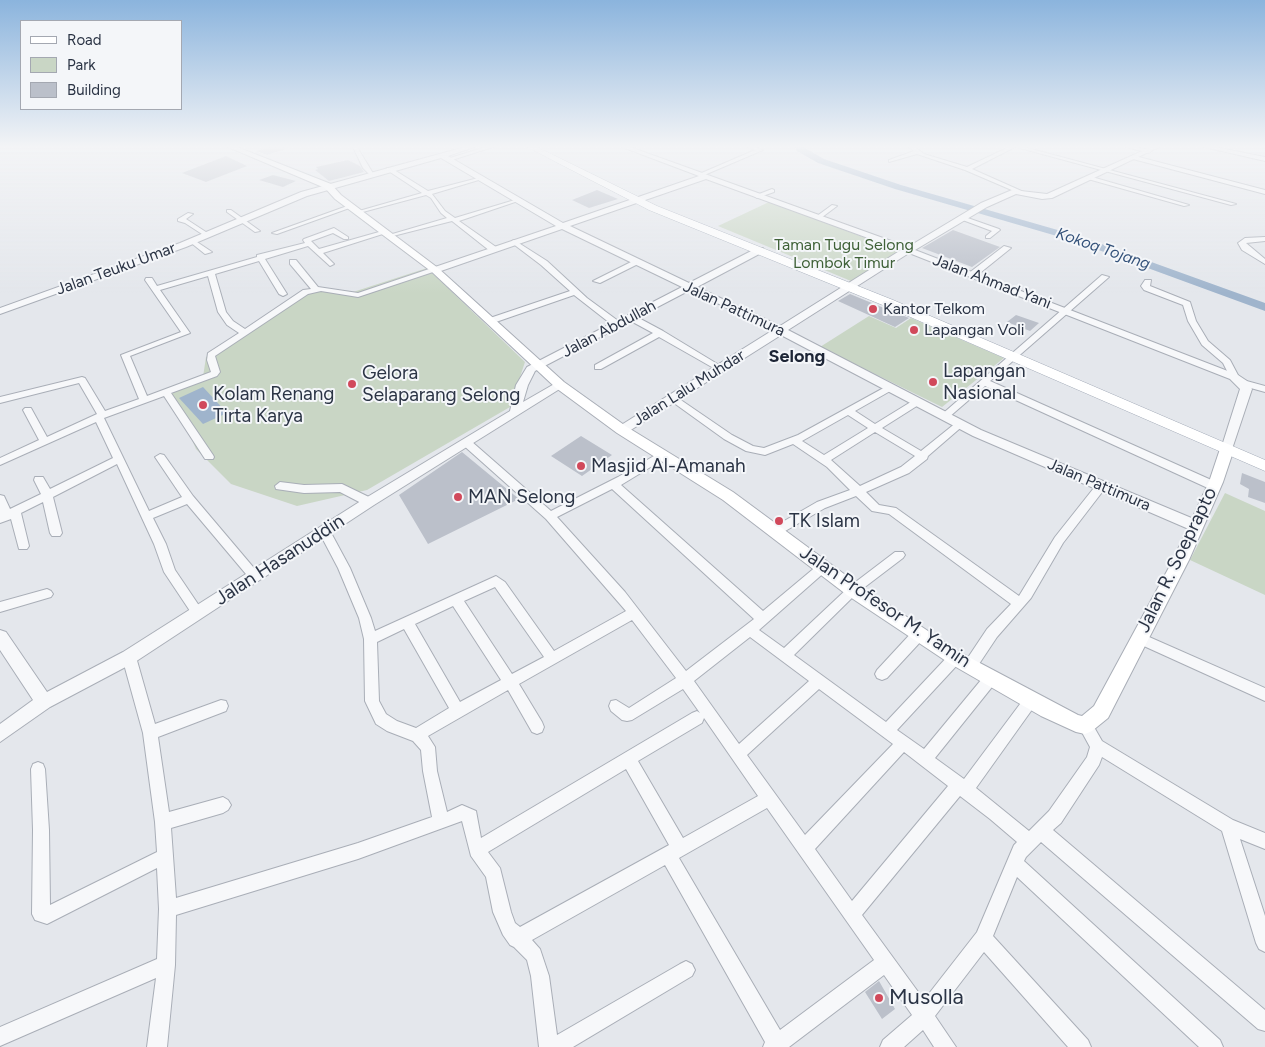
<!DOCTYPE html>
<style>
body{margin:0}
#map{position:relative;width:1265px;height:1047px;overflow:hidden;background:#e4e7ec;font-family:Figtree,sans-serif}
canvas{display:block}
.legend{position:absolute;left:20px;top:20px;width:162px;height:90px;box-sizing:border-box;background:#f4f6f9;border:1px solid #a4a8b1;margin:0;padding:6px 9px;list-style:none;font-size:15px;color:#2b3445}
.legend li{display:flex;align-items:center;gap:10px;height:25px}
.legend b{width:25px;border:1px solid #a4a8b1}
</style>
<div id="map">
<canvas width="1265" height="1047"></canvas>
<ul class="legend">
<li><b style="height:6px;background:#fff"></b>Road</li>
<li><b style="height:14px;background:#c9d6c5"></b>Park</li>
<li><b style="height:14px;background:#bbc0ca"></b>Building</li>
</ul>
</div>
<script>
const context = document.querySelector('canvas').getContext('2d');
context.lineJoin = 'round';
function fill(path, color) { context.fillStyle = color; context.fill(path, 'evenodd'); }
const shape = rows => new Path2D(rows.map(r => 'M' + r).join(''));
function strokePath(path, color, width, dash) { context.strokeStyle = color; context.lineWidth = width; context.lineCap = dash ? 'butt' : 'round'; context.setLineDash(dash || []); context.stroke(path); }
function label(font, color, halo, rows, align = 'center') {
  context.font = font + ' Figtree,sans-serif'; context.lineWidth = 4; context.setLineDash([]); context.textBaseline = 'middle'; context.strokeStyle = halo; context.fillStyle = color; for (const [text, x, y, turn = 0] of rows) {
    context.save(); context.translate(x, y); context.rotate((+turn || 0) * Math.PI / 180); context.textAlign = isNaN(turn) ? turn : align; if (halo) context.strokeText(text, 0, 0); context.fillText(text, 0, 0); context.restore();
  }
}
fill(shape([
 [769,202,901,251,851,281,718,226],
 [427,268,525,362,510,407,367,490,297,506,231,484,196,449,171,392,203,377,206,357,316,287,350,293],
 [869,316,896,328,911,318,1004,358,942,407,820,347],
 [1225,493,1265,511,1265,595,1190,560]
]), '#c9d6c5');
fill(shape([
 [203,387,227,413,203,424,179,398]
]), '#9fb4cc');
fill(shape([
 [795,147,803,147,824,159,901,185,1082,237,1265,303,1265,311,1074,241,895,189,818,163,797,151,795,147]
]), '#9fb4cc');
fill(shape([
 [270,147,289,147,289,148,267,155,256,151],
 [226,156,247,166,206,182,182,173],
 [348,160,360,166,364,172,329,181,315,170,318,169,316,167],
 [273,175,296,181,283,187,259,180],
 [597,190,618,199,589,208,572,200],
 [953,230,1000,247,972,267,922,248],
 [850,294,884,308,909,318,895,327,838,301],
 [1016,315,1039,323,1030,331,1007,322],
 [581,436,612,455,582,476,551,456],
 [462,452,519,499,428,544,399,495],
 [1242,473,1265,482,1265,503,1248,497,1249,489,1240,484],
 [879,981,895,1009,882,1019,865,992]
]), '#bbc0ca');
const minor = shape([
 [353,147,357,147,374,175,370,175,363,168,353,147],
 [485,147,493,147,452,160,447,159,485,147],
 [748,147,755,147,763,150,702,176,697,175,755,150,748,147],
 [909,147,915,147,924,154,967,167,1009,147,1015,147,972,169,1026,193,1021,194,965,170,917,154,889,162,889,160,914,151,909,147],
 [1016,147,1024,147,1236,204,1231,205,1016,147],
 [1126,147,1135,147,1152,151,1149,153,1126,147],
 [1135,156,1265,190,1265,194,1133,159,1135,156],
 [387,168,391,168,428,191,482,177,482,179,432,194,445,211,455,218,518,199,518,201,459,221,496,247,496,251,490,251,452,221,389,237,389,235,447,218,441,213,431,198,426,195,359,213,359,211,422,193,387,170,387,168],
 [1088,177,1092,177,1189,205,1184,206,1088,179,1088,177],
 [772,189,774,190,774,192,757,198,754,196,772,189],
 [350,205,355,206,277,234,272,233,350,205],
 [832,205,837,206,821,218,817,218,817,216,832,205],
 [227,210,231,210,260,231,255,232,227,212,227,210],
 [188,213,193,214,186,219,209,234,209,236,205,236,185,223,178,221,178,219,188,213],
 [962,216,999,229,1000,230,990,238,986,238,986,236,992,231,960,219,959,218,962,216],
 [334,228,348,237,348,239,344,239,333,233,311,241,319,249,386,230,389,232,323,253,334,264,330,266,308,246,265,259,287,294,283,296,279,294,259,261,215,274,226,312,233,321,245,329,303,290,311,289,290,264,290,260,296,260,318,287,358,293,432,268,439,270,358,297,321,291,308,294,215,356,220,372,217,376,171,393,213,455,214,457,213,459,205,459,164,396,104,418,149,511,182,497,155,457,160,454,164,455,193,496,259,574,261,577,259,580,251,580,187,504,153,518,166,544,175,570,204,613,202,617,198,618,194,617,164,572,154,544,117,464,53,497,62,533,60,536,52,536,50,533,43,502,21,513,29,546,27,549,19,549,11,519,0,523,0,495,4,496,10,509,41,494,34,480,35,477,43,477,50,489,113,458,96,422,0,465,0,458,39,440,23,410,25,408,31,408,47,437,97,414,79,383,0,403,0,397,82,377,85,378,105,411,139,399,121,355,181,332,145,280,146,278,152,278,157,286,257,257,257,255,305,243,303,240,304,239,334,228],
 [208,276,218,312,227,325,239,333,208,353,207,360,211,372,147,396,130,356,190,333,160,290,208,276],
 [1265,237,1265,241,1246,243,1265,259,1265,264,1242,250,1238,243,1245,238,1265,237],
 [190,240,194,240,212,252,205,254,190,242,190,240],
 [514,240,547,261,587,298,621,323,621,327,615,327,574,295,493,323,487,323,487,319,570,291,541,265,512,243,512,241,514,240],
 [1004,246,1011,248,975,277,969,277,969,273,1004,246],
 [635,260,642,262,600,283,593,281,635,260],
 [1102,275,1109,277,990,381,1218,483,1219,486,1218,489,1210,489,985,386,948,418,945,419,940,416,1102,275],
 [1145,280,1151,280,1150,286,1190,302,1196,321,1208,341,1230,360,1239,377,1237,379,1231,379,1223,363,1202,345,1188,321,1183,305,1144,290,1141,286,1145,280],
 [629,316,635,316,663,331,724,368,723,370,717,370,659,337,601,369,595,369,595,365,653,333,629,320,629,316],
 [1243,380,1265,386,1265,392,1240,385,1240,381,1243,380],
 [889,385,892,386,892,390,855,411,875,424,914,400,920,400,920,404,882,428,921,451,957,422,963,422,965,424,928,456,927,459,909,473,866,492,879,505,896,508,1019,596,1055,537,1097,484,1105,484,1106,487,1063,543,1031,598,997,637,975,670,970,672,965,670,963,666,965,662,987,629,1011,604,889,514,872,511,856,496,825,508,780,534,772,534,770,531,772,528,817,502,850,490,827,467,793,444,765,455,746,451,724,439,667,398,669,396,675,396,732,435,753,446,764,448,798,435,889,385],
 [848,415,868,428,824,455,802,441,848,415],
 [875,432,915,456,901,467,860,486,831,460,875,432],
 [467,440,471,441,551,511,618,477,659,453,667,453,668,455,667,457,621,485,763,611,818,565,826,565,828,568,826,571,759,630,784,648,849,587,895,552,903,552,905,555,903,558,857,593,794,655,886,722,950,654,955,652,960,654,962,658,960,662,897,730,924,749,986,674,991,672,996,674,998,678,996,682,935,758,964,779,1026,696,1031,694,1036,696,1038,700,1036,704,976,788,1029,831,1049,811,1087,757,1090,747,1078,725,1080,720,1085,718,1090,720,1102,741,1233,820,1265,833,1265,849,1240,839,1265,916,1265,952,1259,949,1256,943,1222,831,1102,757,1099,765,1061,823,1053,830,1265,1010,1265,1031,1258,1029,1041,842,1026,857,1024,861,1220,1040,1223,1047,1199,1047,1017,877,993,936,1088,1040,1091,1047,1068,1047,984,952,935,1016,956,1047,934,1047,923,1030,904,1047,880,1047,883,1040,912,1015,884,975,789,1047,763,1047,765,1042,665,865,532,940,540,949,549,976,557,1035,680,964,686,961,692,964,695,970,692,976,573,1047,539,1047,531,976,527,960,514,947,510,945,503,935,493,912,486,877,471,856,462,821,358,859,176,915,175,965,167,1047,147,1047,156,978,0,1046,0,1027,157,959,159,909,157,868,47,924,35,920,32,914,33,830,31,769,33,764,38,762,43,764,45,769,49,830,50,905,157,852,155,822,143,733,122,657,124,653,129,651,134,653,136,657,155,724,221,700,226,701,228,706,226,711,158,737,169,812,223,797,228,800,231,805,228,810,223,813,171,828,176,898,358,843,432,817,423,771,421,750,413,741,387,731,376,724,365,701,364,639,359,618,338,568,319,532,321,529,329,529,350,568,371,618,375,631,496,576,505,582,554,651,626,611,546,519,463,445,462,443,467,440],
 [612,489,754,619,686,671,625,592,557,517,612,489],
 [495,587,544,657,512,674,464,601,495,587],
 [453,606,501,680,460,702,415,624,453,606],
 [632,620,676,678,629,708,616,700,611,701,609,706,611,711,622,720,627,721,632,720,683,689,700,713,697,711,692,713,481,838,476,811,462,805,447,812,437,771,435,747,428,736,508,690,532,732,537,734,542,732,544,727,542,722,519,684,632,620],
 [404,629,449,708,416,728,397,721,386,714,379,701,377,642,404,629],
 [750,637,809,681,739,744,694,681,750,637],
 [819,689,893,744,805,835,747,755,819,689],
 [704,718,758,796,683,838,638,761,702,723,704,718],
 [904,752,948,786,852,901,815,849,904,752],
 [626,769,669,845,520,927,515,923,511,912,500,868,488,852,626,769],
 [960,796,990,819,1017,842,1014,845,977,932,924,1000,862,915,960,796],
 [767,808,874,960,780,1030,679,858,767,808],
 [280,482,304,485,342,484,373,499,374,502,369,506,365,505,340,492,304,493,276,489,275,486,280,482],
 [47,589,51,591,53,594,51,597,0,612,0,602,47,589],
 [919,629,924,630,925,634,924,638,887,678,882,680,877,678,875,674,877,670,914,630,919,629],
 [1140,633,1265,688,1265,701,1135,642,1134,638,1135,634,1140,633]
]);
const tertiary = shape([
 [465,147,474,147,448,156,563,223,699,176,622,147,630,147,908,247,981,203,1012,190,1047,194,1151,147,1159,147,1052,198,1042,199,1016,194,987,207,915,250,1238,375,1247,381,1252,389,1231,452,1227,453,1221,449,1240,389,1230,379,909,253,788,330,981,430,1201,522,1203,526,1201,530,1191,530,973,436,781,335,626,433,618,433,616,430,618,427,773,330,690,290,535,371,528,385,523,402,556,383,560,382,566,385,374,505,135,662,50,707,0,742,0,724,33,700,0,650,0,630,6,632,47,692,123,652,364,499,510,411,516,385,527,367,682,287,562,229,438,272,432,272,432,268,556,226,441,158,307,196,186,247,0,314,0,308,180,243,301,192,465,147],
 [706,179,890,246,901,250,780,326,697,287,763,252,763,248,757,248,689,283,570,226,706,179],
 [1204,147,1215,147,1265,157,1265,161,1204,147]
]);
const secondary = shape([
 [228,147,237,147,331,184,341,195,438,268,564,382,627,427,733,492,859,585,961,653,1078,715,1082,716,1094,706,1173,560,1209,482,1220,449,1227,445,1234,449,1223,482,1189,560,1108,718,1092,731,1085,734,1076,732,1041,716,949,663,847,595,723,500,617,433,556,388,432,272,335,199,325,188,228,147]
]);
const primary = shape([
 [527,147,537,147,657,206,893,300,1265,460,1265,471,885,306,649,210,527,147]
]);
strokePath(minor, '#a9aeb7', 2);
strokePath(tertiary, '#a9aeb7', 2);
strokePath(secondary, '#a9aeb7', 2);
strokePath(primary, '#a3abb8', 1);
fill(minor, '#f7f8fa');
fill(tertiary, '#f7f8fa');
fill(secondary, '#fff');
fill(primary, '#fff');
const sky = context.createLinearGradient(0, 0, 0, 293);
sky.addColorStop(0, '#8bb4dd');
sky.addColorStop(0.5, '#f3f4f6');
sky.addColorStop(1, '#f3f4f600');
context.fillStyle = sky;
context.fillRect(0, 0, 1265, 293);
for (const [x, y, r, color] of [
 [873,309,5,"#d1495b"],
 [914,330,5,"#d1495b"],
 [933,382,5,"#d1495b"],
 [352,384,5,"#d1495b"],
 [203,405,5,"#d1495b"],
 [581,466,5,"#d1495b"],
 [458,497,5,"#d1495b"],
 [779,521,5,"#d1495b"],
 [879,998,5,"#d1495b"]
]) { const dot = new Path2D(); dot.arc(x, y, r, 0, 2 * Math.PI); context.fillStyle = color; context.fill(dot); strokePath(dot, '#f4f6f9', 2); }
label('16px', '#3f6138', '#f4f6f9', [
 ["Taman Tugu Selong",844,245],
 ["Lombok Timur",844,263]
]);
label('italic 16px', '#34527a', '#f4f6f9', [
 ["Kokoq Tojang",1103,249,19]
]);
label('16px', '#2b3445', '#f4f6f9', [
 ["Jalan Teuku Umar",116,269,-20],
 ["Jalan Ahmad Yani",992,282,21],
 ["Jalan Pattimura",734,309,25],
 ["Jalan Abdullah",609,329,-28],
 ["Jalan Lalu Muhdar",689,388,-32],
 ["Jalan Pattimura",1099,485,23]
]);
label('16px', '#2b3445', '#f4f6f9', [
 ["Kantor Telkom",883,309],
 ["Lapangan Voli",924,330]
], 'left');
label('bold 18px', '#1d2536', '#f4f6f9', [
 ["Selong",797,357]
]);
label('19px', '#2b3445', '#f4f6f9', [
 ["Lapangan",943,371],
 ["Nasional",943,393],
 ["Gelora",362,373],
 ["Selaparang Selong",362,395],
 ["Kolam Renang",213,394],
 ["Tirta Karya",213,416],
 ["Masjid Al-Amanah",591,466],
 ["MAN Selong",468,497],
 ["TK Islam",789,521]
], 'left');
label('19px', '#2b3445', '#f4f6f9', [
 ["Jalan Hasanuddin",280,560,-33],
 ["Jalan R. Soeprapto",1177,560,-64],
 ["Jalan Profesor M. Yamin",885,607,34]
]);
label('22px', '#2b3445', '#f4f6f9', [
 ["Musolla",889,998]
], 'left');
</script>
